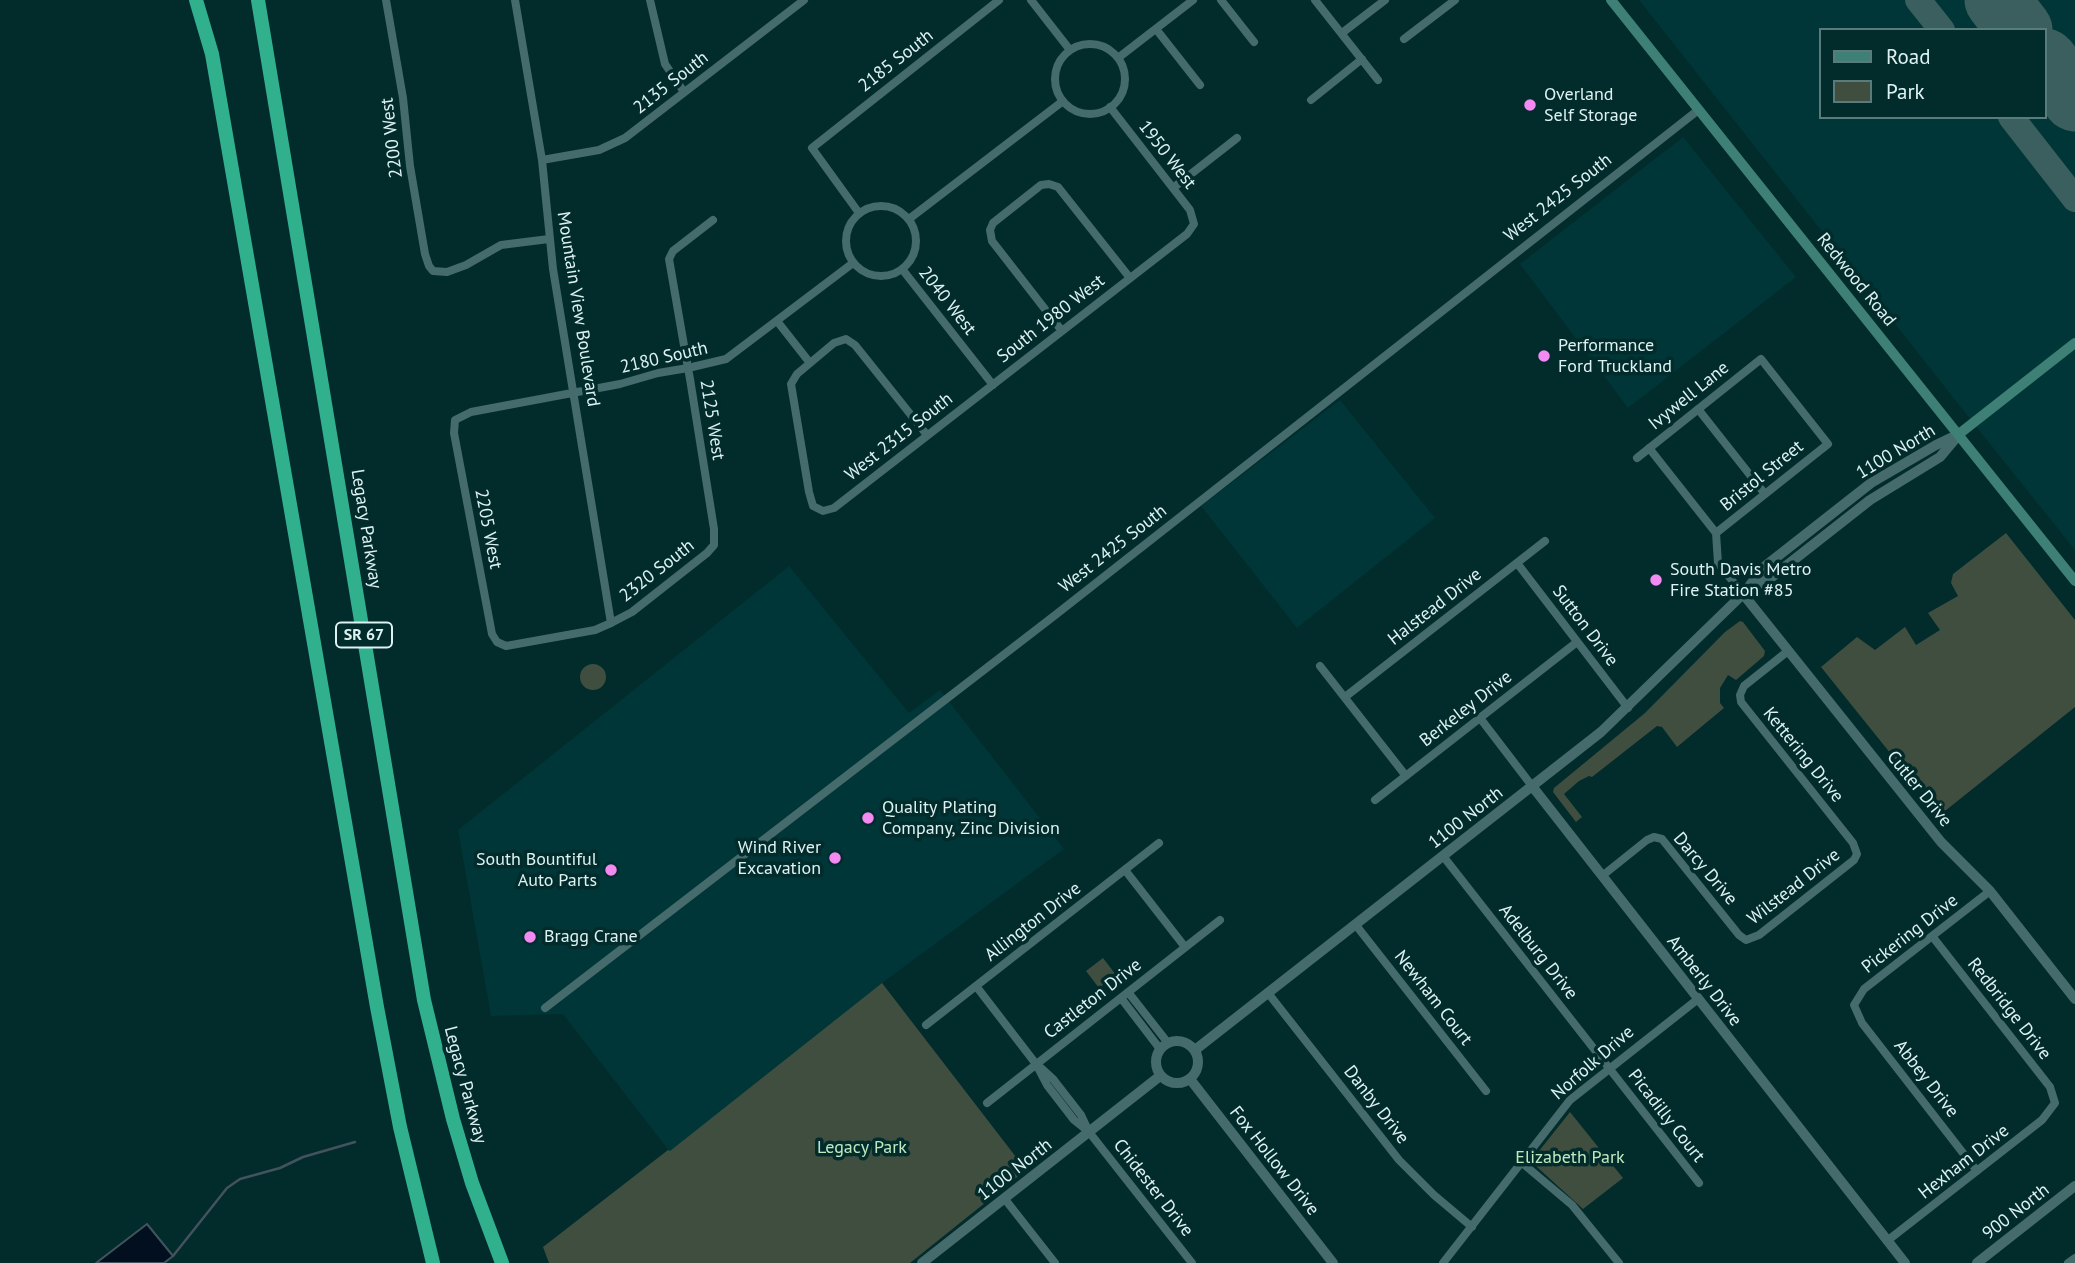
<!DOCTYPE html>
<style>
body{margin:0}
#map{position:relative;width:2075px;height:1263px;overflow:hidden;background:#022b2c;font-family:"PT Sans",sans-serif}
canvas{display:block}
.legend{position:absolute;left:1819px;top:28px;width:228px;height:91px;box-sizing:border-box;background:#022b2c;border:2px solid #5a7b7b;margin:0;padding:9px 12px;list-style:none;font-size:21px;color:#def2f2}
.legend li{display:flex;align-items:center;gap:14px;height:35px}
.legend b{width:35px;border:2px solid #5a7b7b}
</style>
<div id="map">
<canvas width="2075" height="1263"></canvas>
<ul class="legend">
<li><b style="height:9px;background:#3f8076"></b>Road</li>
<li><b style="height:19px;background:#404e40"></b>Park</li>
</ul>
</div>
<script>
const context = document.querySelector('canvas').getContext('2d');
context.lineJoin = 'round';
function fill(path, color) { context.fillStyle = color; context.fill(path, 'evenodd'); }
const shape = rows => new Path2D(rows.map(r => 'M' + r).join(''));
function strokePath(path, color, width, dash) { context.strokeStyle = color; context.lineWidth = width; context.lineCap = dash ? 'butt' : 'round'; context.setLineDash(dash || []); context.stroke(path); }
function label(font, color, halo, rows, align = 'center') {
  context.font = font + ' "PT Sans",sans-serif'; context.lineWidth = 7; context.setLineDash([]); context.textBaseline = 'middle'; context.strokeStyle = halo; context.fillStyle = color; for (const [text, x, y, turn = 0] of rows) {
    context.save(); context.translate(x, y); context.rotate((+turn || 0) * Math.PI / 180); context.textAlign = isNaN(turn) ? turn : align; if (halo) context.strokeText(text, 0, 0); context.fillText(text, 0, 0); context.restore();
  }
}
fill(shape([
 [1639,0,2075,0,2075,550,1978,429],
 [1821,30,2045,30,2045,117,1821,117],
 [1683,137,1796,277,1628,408,1520,264],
 [1340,400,1435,518,1297,628,1201,506],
 [789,566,909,713,940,690,1064,849,882,983,670,1152,563,1014,491,1016,458,830]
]), '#003637');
fill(shape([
 [2006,533,2075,620,2075,707,1940,815,1821,667,1857,637,1875,650,1905,627,1916,645,1940,630,1928,613,1958,596,1951,583,1953,574],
 [1740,621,1743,622,1765,651,1764,656,1736,680,1728,675,1720,688,1720,703,1724,708,1677,747,1662,727,1657,726,1592,777,1589,776,1579,781,1564,794,1582,817,1576,822,1553,792,1554,788,1645,713,1725,632],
 '580 677a13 13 0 1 1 26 0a13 13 0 1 1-26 0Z',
 [1103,958,1116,975,1099,988,1086,971],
 [882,983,1026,1170,910,1263,549,1263,543,1247,668,1150,670,1151],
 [1570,1112,1623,1178,1583,1209,1537,1167,1535,1160,1539,1151]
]), '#404e40');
const water = shape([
 [147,1224,173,1256,164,1263,96,1263,147,1224]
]);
fill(water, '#010f1f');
strokePath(water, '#43535e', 2);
strokePath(shape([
 [173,1256,227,1188,240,1179,280,1168,303,1157,355,1142]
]), '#43535e', 2.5);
strokePath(shape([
 [1918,0,1942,30],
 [2011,117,2075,199]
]), '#3b5e5f', 26);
strokePath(shape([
 [1997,0,2020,30],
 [2045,61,2075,99]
]), '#3b5e5f', 65);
strokePath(shape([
 [386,0,403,98,410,166,425,254,429,266,433,271,447,272,466,265,501,245,549,239],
 [515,0,542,160,553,269,611,623],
 [650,0,665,64,684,92],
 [1031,0,1070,50],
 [1221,0,1254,42],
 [1315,0,1378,80],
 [1156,29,1200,85],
 [1342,33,1385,0],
 [1404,39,1455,0],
 '1055 79a35 35 0 1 1 70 0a35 35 0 1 1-70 0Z',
 [1118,58,1193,0],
 [1311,100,1362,59],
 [542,160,599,150,625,138,804,0],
 [1173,188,1237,138],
 '846 241a35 35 0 1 1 70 0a35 35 0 1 1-70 0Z',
 [859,213,812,148,999,0],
 [909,219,1063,101],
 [713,220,673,251,669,259,686,357,690,379,714,529,714,545,707,553,632,612,611,623,595,630,506,646,497,642,492,634,454,433,455,420,471,412,620,384,658,373,688,368,726,359,853,263],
 [902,269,993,385],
 [777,321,810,363],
 [1062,331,992,241,990,230,993,223,1041,185,1049,184,1058,187,1130,278],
 [1698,409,1765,494],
 [927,435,855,345,846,339,834,343,797,374,791,384,809,492,813,506,823,511,834,508,1187,234,1194,224,1190,210,1110,107],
 [1649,448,1716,533,1718,563,1743,594],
 [1637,458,1761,359,1828,444,1716,533],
 [1517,563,1628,708],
 [1320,666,1406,776],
 [1345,697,1545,541],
 [1480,718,1532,786],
 [1375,800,1577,642],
 [1443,856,1699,1183],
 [1125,870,1185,947],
 [1602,876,1647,840,1654,837,1662,839,1739,935,1746,940,1759,935,1854,860,1857,854,1853,843,1741,702,1740,695,1744,686,1788,651],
 [1355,924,1486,1091],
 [976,986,1036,1064,1047,1085,1074,1120,1089,1132,1192,1263],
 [1128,992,1168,1043],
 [1268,993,1399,1160,1434,1195,1472,1227],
 [1121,998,1160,1049],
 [545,1008,1054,616,1697,111],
 [926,1025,1159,843],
 [1041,1068,1053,1079,1081,1115,1088,1130],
 [987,1103,1220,920],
 [1521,1162,1572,1205,1619,1263],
 [1977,1171,1862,1023,1854,1005,1864,989,1990,891],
 [1004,1198,1055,1263],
 [1887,1241,2042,1120,2055,1103,2050,1087,1932,936],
 [1443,1263,1570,1100,1698,999],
 [2068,1263,2075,1258]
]), '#456b6c', 8);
strokePath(shape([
 [1749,590,1772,577,1870,500,1940,457,1956,438],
 [1743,594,1941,842,1990,891,2075,999],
 [1532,786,1905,1263],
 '1156 1062a21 21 0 1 1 42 0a21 21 0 1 1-42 0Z',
 [1195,1050,1601,732,1743,594,1764,567,1871,483,1936,445,1959,434],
 [1190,1079,1333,1263],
 [922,1263,1160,1076],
 [1977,1263,2075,1186]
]), '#456b6c', 10);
strokePath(shape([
 [1611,0,2075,581],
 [1959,434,2075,343]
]), '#3f8076', 10);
strokePath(shape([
 [196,0,212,54,377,1007,400,1127,433,1263],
 [258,0,424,1000,453,1119,472,1183,502,1263]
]), '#31b08e', 14);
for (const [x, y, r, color] of [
 [1530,105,7,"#f28af2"],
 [1544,356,7,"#f28af2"],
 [1656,580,7,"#f28af2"],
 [868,818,7,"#f28af2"],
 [835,858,7,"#f28af2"],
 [611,870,7,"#f28af2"],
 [530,937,7,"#f28af2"]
]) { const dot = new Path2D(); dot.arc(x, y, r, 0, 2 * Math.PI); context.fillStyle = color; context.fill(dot); strokePath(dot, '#022b2c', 2.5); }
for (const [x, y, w] of [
 [364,635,56]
]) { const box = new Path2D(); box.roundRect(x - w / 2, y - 12.5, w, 25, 5); context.fillStyle = '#022b2c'; context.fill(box); strokePath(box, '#def2f2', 2); }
label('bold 16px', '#def2f2', null, [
 ["SR 67",364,635]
]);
label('18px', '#def2f2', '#022b2c', [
 ["2185 South",896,61,-38],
 ["2135 South",671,83,-38],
 ["2200 West",392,138,-97],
 ["1950 West",1167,155,52],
 ["West 2425 South",1558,198,-38],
 ["Redwood Road",1856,280,51],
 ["2040 West",947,301,52],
 ["Mountain View Boulevard",578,309,81],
 ["South 1980 West",1051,319,-38],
 ["2180 South",664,358,-13],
 ["Ivywell Lane",1689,396,-39],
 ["2125 West",712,420,81],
 ["West 2315 South",899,437,-38],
 ["1100 North",1896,452,-31],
 ["Bristol Street",1762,476,-39],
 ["Legacy Parkway",366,529,81],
 ["2205 West",488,529,79],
 ["West 2425 South",1113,549,-38],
 ["2320 South",657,571,-38],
 ["Halstead Drive",1435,607,-38],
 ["Sutton Drive",1585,626,53],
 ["Berkeley Drive",1466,709,-38],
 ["Kettering Drive",1803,755,51],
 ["Cutler Drive",1919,789,51],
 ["1100 North",1466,818,-38],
 ["Darcy Drive",1705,869,50],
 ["Wilstead Drive",1794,887,-38],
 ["Allington Drive",1033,922,-38],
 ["Pickering Drive",1910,934,-38],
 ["Adelburg Drive",1538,952,52],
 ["Amberly Drive",1704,981,52],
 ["Newham Court",1433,998,52],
 ["Castleton Drive",1093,999,-38],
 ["Redbridge Drive",2009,1009,52],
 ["Norfolk Drive",1593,1063,-41],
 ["Abbey Drive",1926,1079,52],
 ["Legacy Parkway",465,1085,75],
 ["Danby Drive",1376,1105,52],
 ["Picadilly Court",1666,1116,52],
 ["Fox Hollow Drive",1274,1161,52],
 ["Hexham Drive",1964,1162,-38],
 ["1100 North",1015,1170,-38],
 ["Chidester Drive",1153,1188,52],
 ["900 North",2016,1212,-38]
]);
label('18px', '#def2f2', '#022b2c', [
 ["Overland",1544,95],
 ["Self Storage",1544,116],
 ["Performance",1558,346],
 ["Ford Truckland",1558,367],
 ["South Davis Metro",1670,570],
 ["Fire Station #85",1670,591],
 ["Quality Plating",882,808],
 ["Company, Zinc Division",882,829],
 ["Wind River",821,848,"right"],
 ["Excavation",821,869,"right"],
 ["South Bountiful",597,860,"right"],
 ["Auto Parts",597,881,"right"],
 ["Bragg Crane",544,937]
], 'left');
label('18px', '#c0e9bf', '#022b2c', [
 ["Legacy Park",862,1148],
 ["Elizabeth Park",1570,1158]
]);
</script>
